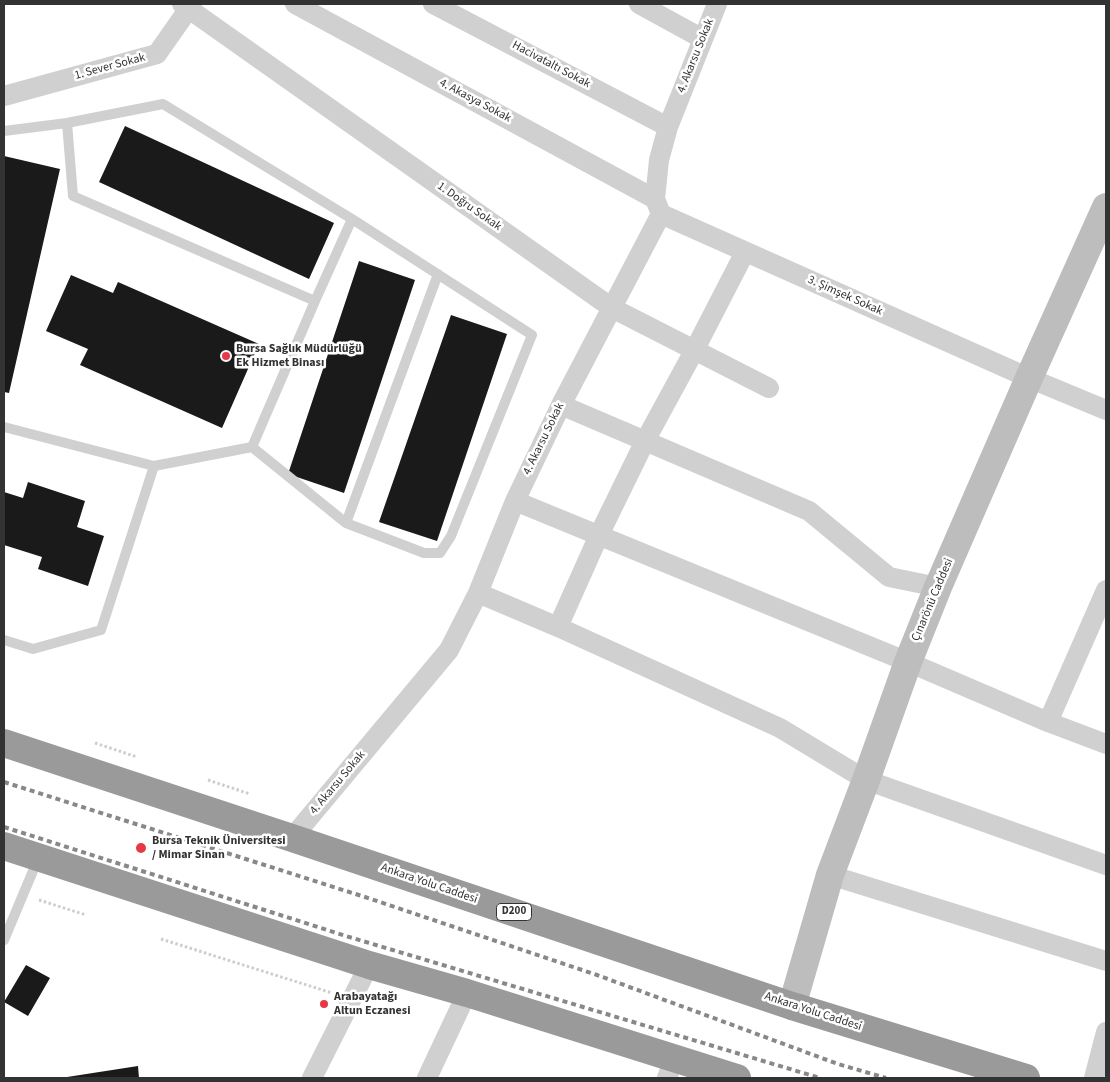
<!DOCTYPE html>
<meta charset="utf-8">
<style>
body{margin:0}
#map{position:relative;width:1110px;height:1082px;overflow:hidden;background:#fff;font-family:"Source Sans 3",sans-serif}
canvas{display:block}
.frame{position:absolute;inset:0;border:5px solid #333;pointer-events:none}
</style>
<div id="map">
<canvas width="1110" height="1082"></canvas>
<div class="frame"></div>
</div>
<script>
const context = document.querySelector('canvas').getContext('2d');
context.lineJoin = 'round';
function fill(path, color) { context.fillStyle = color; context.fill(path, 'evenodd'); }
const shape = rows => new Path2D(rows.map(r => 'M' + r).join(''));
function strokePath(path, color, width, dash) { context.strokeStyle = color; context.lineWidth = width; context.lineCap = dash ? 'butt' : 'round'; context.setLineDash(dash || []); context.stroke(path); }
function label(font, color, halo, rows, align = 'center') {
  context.font = font + ' "Source Sans 3",sans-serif'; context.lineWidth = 5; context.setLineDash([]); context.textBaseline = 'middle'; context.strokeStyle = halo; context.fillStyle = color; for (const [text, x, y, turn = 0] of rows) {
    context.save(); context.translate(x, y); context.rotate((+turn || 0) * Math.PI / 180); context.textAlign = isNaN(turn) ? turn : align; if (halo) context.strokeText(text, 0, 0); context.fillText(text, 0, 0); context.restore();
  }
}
fill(shape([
 [125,126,334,223,309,279,99,182],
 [4,156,60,169,9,393,4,392],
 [359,261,415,280,344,493,288,474],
 [71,275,113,293,118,282,259,344,222,428,80,365,88,349,46,331],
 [451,315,507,334,437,541,379,522],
 [28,482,85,501,77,527,104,536,88,586,38,569,42,557,4,545,4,492,23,498],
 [26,965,50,978,28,1016,4,1002],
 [138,1066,139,1078,67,1078,67,1077]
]), '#1a1a1a');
strokePath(shape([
 [95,743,137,757],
 [208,780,250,794],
 [39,900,86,915],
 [161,939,332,993]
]), '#cdcdcd', 3, [2.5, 2.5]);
strokePath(shape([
 [67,123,73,196,315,301,252,447],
 [4,131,67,123,163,104,352,219,532,335,451,536,440,553,424,553,346,523],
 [315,301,352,219],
 [4,427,154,466,252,447,346,523,438,274],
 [4,640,33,649,101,630,154,466],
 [4,940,38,859]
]), '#d0d0d0', 10);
strokePath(shape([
 [182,4,612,308,769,388],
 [295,4,655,199],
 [433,4,668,127],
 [639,4,703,39],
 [4,96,157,54,192,4],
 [661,214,1029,378,1106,410],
 [561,405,809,511,889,577,938,587],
 [515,501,908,662,1048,722,1106,744],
 [478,593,558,627,780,728,866,780,1106,865],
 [558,627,599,535,645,441,694,351,745,252],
 [1048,722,1106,590],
 [292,838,449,650,478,593,515,501,561,405,661,214,655,199,659,160,668,127,717,4],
 [830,875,1106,961],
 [312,1078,369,965],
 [427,1078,467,993],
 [667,1078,674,1059],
 [1094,1078,1106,1032]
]), '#d0d0d0', 20);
strokePath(shape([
 [792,1006,830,875,866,780,908,662,938,587,1029,378,1106,207]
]), '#bdbdbd', 28);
strokePath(shape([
 [4,743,292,838,792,1006,1026,1078],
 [4,846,369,965,467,993,737,1078]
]), '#9a9a9a', 28);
strokePath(shape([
 [4,782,365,897,597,975,838,1064,886,1078],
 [4,827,346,936,820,1078]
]), '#888', 4, [5, 4]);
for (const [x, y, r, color] of [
 [226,356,5,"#e63946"],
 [141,848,6,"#e63946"],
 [324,1004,5,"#e63946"]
]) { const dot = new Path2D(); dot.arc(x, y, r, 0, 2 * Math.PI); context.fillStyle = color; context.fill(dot); strokePath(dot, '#fff', 2); }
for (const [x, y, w] of [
 [514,912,35]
]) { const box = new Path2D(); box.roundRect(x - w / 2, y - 8.5, w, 17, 4); context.fillStyle = '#fff'; context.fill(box); strokePath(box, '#333', 1); }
label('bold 11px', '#333', null, [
 ["D200",514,912]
]);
label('12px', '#333', '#fff', [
 ["4. Akarsu Sokak",696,56,-68],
 ["Hacivataltı Sokak",551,65,28],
 ["1. Sever Sokak",110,67,-15],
 ["4. Akasya Sokak",475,101,28],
 ["1. Doğru Sokak",469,207,35],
 ["3. Şimşek Sokak",845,296,24],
 ["4. Akarsu Sokak",544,439,-64],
 ["Çınarönü Caddesi",933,600,-67],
 ["4. Akarsu Sokak",338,783,-50],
 ["Ankara Yolu Caddesi",429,884,19],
 ["Ankara Yolu Caddesi",813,1012,18]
]);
label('bold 12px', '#333', '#fff', [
 ["Bursa Sağlık Müdürlüğü",236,349],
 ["Ek Hizmet Binası",236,363],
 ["Bursa Teknik Üniversitesi",152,841],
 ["/ Mimar Sinan",152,855],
 ["Arabayatağı",334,997],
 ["Altun Eczanesi",334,1011]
], 'left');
</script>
